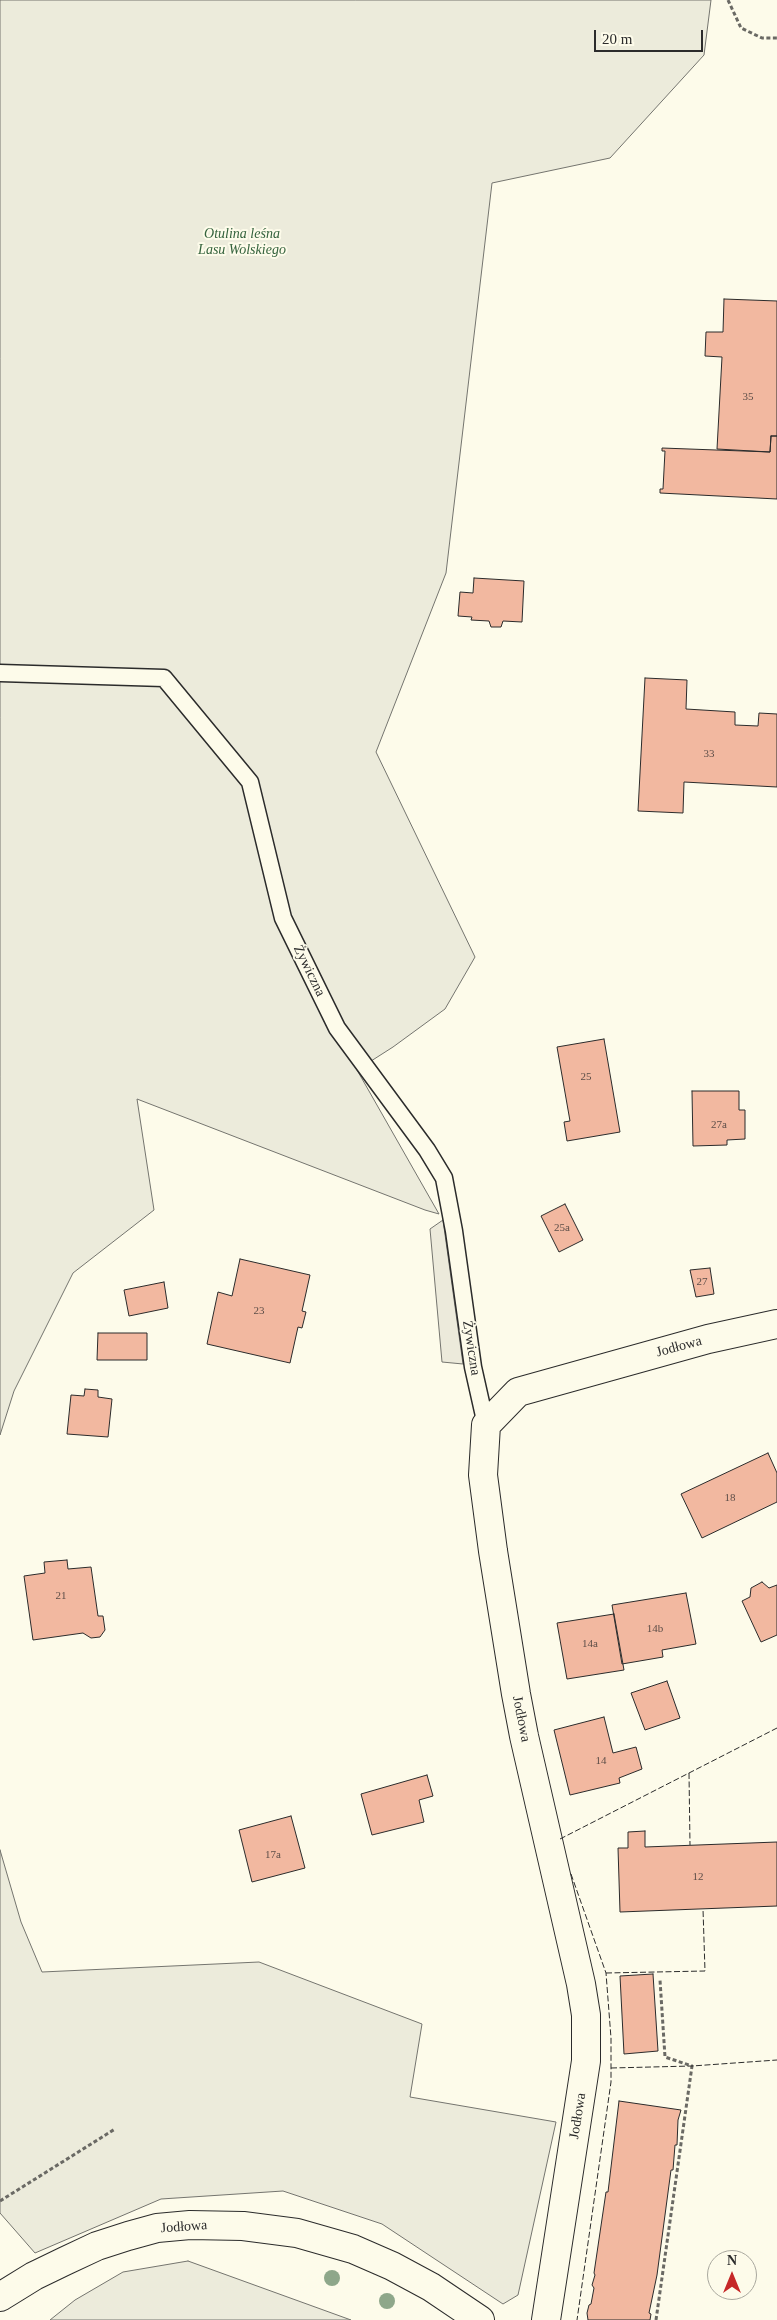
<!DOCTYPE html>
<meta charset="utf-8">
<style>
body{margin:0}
#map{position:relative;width:777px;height:2320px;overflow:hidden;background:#fdfbea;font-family:"Times New Roman",serif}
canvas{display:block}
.north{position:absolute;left:707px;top:2250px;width:50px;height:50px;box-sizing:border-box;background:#fdfbea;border:1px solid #a9a89e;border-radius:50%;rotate:0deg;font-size:14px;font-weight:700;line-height:20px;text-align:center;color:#2b2b2b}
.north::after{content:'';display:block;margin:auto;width:18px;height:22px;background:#c62828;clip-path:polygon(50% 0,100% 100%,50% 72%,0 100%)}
.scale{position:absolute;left:594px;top:30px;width:109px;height:22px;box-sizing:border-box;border:2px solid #2b2b2b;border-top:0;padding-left:6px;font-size:15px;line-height:18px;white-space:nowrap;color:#2b2b2b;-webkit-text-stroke:4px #fdfbea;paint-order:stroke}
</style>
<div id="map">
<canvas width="777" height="2320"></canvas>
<div class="north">N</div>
<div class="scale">20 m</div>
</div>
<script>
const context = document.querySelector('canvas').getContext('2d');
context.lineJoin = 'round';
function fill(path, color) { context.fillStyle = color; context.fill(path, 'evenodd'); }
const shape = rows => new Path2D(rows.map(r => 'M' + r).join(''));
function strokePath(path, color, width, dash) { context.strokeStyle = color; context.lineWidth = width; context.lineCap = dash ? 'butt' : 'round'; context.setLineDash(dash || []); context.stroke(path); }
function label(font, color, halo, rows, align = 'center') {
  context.font = font + ' "Times New Roman",serif'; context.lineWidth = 4; context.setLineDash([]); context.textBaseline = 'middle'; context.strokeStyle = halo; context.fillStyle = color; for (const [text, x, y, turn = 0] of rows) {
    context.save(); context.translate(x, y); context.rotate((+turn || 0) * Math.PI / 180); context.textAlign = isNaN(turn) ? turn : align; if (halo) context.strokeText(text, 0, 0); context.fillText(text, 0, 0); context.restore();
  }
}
const green = shape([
 [0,0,711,0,704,55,610,158,492,183,446,573,376,752,475,957,445,1009,393,1047,357,1070,439,1214,425,1210,137,1099,154,1210,73,1273,14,1391,0,1435,0,0],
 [0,1850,21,1922,42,1972,259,1962,422,2024,410,2097,556,2122,518,2295,503,2304,382,2224,283,2191,161,2199,35,2253,0,2213,0,1850],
 [188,2261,351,2320,50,2320,75,2300,123,2272,188,2261]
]);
fill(green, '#ecebdb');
strokePath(green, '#74746e', 1);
const parking = shape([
 [443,1220,463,1364,442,1362,430,1229,443,1220]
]);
fill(parking, '#eceadb');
strokePath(parking, '#74746e', 1);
const building = shape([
 [724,299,777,301,777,436,771,436,770,452,717,449,722,357,705,356,706,332,723,332,724,299],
 [771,436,777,436,777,499,660,493,660,489,663,489,665,451,662,451,662,448,770,452,771,436],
 [474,578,524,581,522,622,503,621,501,627,491,627,489,621,471,620,472,617,458,616,460,592,473,593,474,578],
 [645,678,687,680,686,709,735,712,735,725,758,726,759,713,777,714,777,787,684,782,683,813,638,811,645,678],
 [604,1039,620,1132,567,1141,564,1122,570,1121,557,1047,604,1039],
 [692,1091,739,1091,739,1110,745,1110,745,1139,727,1140,727,1145,693,1146,692,1091],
 [565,1204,583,1240,559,1252,541,1216,565,1204],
 [240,1259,310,1275,302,1311,306,1312,302,1328,298,1327,290,1363,207,1344,218,1292,232,1296,240,1259],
 [710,1268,714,1294,696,1297,690,1270,710,1268],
 [164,1282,168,1308,129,1316,124,1290,164,1282],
 [98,1333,147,1333,147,1360,97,1360,98,1333],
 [85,1389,98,1390,98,1397,112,1399,108,1437,67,1434,71,1395,84,1396,85,1389],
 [768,1453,777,1473,777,1502,702,1538,681,1494,768,1453],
 [67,1560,68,1569,91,1567,98,1616,103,1616,105,1630,100,1637,91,1638,83,1633,33,1640,24,1576,45,1573,44,1562,67,1560],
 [762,1582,769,1588,777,1585,777,1635,761,1642,742,1601,750,1597,751,1588,762,1582],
 [686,1593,696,1644,662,1650,663,1657,622,1664,612,1605,686,1593],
 [614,1614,624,1670,567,1679,557,1623,614,1614],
 [667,1681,680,1718,645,1730,631,1693,667,1681],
 [604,1717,613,1753,636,1747,642,1769,619,1778,620,1783,570,1795,554,1730,604,1717],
 [427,1775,433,1796,419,1800,424,1822,372,1835,361,1794,427,1775],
 [291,1816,305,1868,252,1882,239,1830,291,1816],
 [645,1831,645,1847,777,1842,777,1906,620,1912,618,1848,628,1848,628,1832,645,1831],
 [653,1974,658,2051,624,2054,620,1976,653,1974],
 [619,2101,681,2110,678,2120,677,2145,675,2145,673,2170,671,2170,657,2275,649,2313,651,2314,650,2320,588,2320,587,2313,589,2305,591,2304,594,2288,592,2285,595,2275,594,2273,606,2192,608,2192,619,2101]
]);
fill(building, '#f2b8a0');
strokePath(building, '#2b2b2b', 1);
const lane = shape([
 [0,673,164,678,250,782,283,918,337,1028,427,1150,444,1178,454,1231,473,1367,486,1425]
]);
const street = shape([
 [0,2297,34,2276,65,2261,97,2246,128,2236,157,2228,190,2225,243,2226,297,2233,353,2249,392,2266,431,2287,480,2320],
 [546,2320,586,2061,586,2015,581,1984,524,1736,516,1694,493,1551,483,1475,486,1425,518,1392,708,1339,777,1324]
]);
strokePath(lane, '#2b2b2b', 19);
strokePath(street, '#2b2b2b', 30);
strokePath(shape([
 [728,0,741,28,762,38,777,38],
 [0,2201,115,2129],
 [656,2320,692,2066,665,2057,660,1980]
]), '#6a6964', 3, [4, 2.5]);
strokePath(lane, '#fdfbea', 16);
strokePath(street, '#fdfbea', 28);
strokePath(shape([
 [689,1773,690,1845],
 [560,1839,777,1728],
 [571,1874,606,1973,611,2038,611,2082,577,2320],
 [606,1973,705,1971,703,1909],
 [611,2068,692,2066,777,2060]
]), '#2b2b2b', 1, [6, 2.5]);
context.fillStyle = '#8ea78a';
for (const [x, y] of [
 [332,2278],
 [387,2301]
]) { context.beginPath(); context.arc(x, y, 8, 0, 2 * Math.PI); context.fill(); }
label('11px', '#5d4e48', null, [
 ["35",748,397],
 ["33",709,754],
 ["25",586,1077],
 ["27a",719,1125],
 ["25a",562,1228],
 ["27",702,1282],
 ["23",259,1311],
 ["18",730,1498],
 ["21",61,1596],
 ["14b",655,1629],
 ["14a",590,1644],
 ["14",601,1761],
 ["17a",273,1855],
 ["12",698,1877]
]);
label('italic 14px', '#34623c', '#fdfbea', [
 ["Otulina leśna",242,234],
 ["Lasu Wolskiego",242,250]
]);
label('14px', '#2b2b2b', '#fdfbea', [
 ["Żywiczna",309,971,64],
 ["Jodłowa",679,1347,-15],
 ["Żywiczna",471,1348,81],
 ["Jodłowa",521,1719,79],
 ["Jodłowa",578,2116,-81],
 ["Jodłowa",184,2227,-4]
]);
</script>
